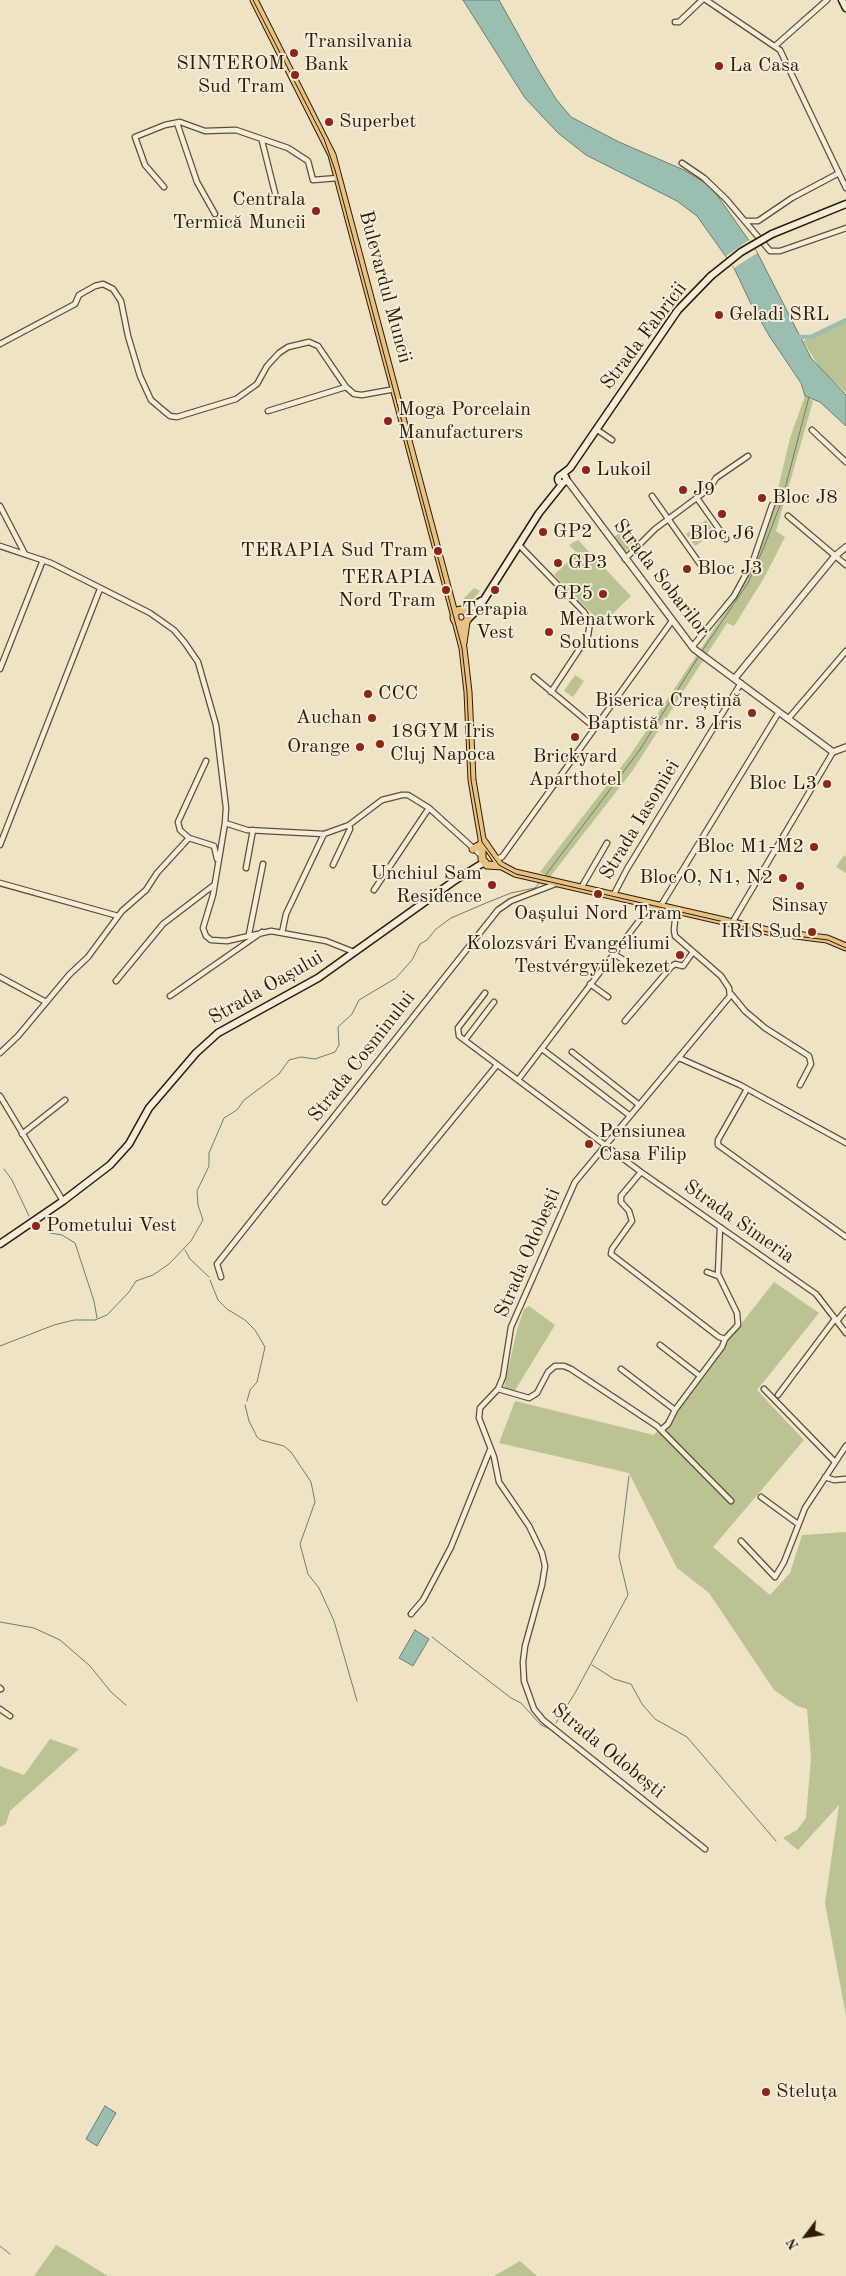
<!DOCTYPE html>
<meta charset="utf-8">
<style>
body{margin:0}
#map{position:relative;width:846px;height:2276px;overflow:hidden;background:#eee3c5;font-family:"Old Standard TT",serif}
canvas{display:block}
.north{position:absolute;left:781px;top:2211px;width:50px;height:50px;-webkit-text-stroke:4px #f4edd9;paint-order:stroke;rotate:239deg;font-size:14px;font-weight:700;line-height:20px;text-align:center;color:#2f1c05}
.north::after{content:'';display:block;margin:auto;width:18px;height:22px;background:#2f1c05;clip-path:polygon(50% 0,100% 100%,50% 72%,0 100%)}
</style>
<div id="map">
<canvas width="846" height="2276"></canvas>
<div class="north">N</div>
</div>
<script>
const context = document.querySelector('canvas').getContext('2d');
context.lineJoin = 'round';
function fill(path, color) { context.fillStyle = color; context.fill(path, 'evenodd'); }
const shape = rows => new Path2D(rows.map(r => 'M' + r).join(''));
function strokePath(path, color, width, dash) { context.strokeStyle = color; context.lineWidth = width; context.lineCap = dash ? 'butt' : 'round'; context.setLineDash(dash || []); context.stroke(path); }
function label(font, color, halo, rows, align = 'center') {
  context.font = font + ' "Old Standard TT",serif'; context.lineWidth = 4; context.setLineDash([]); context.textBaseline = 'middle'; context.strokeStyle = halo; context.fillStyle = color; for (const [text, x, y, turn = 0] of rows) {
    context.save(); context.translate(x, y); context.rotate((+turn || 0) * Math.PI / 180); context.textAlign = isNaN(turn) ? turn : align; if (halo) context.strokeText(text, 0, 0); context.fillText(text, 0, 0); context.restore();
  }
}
fill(shape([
 [846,322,846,393,820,368,803,341],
 [805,396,813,401,776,531,785,537,764,578,734,626,727,623,633,770,550,877,540,872,631,754,745,582,757,559,773,510,790,438],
 [706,520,715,533,695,546,686,534],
 [626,528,639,545,625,551,614,537],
 [578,540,631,596,602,624,554,575,577,553,569,545],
 [474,588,480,591,470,603,461,601],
 [575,675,584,681,573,697,564,691],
 [844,855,846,857,846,873,836,867],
 [774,1282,819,1313,757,1390,804,1440,713,1547,770,1595,790,1573,802,1535,846,1532,846,2016,825,1903,839,1805,798,1850,783,1838,797,1830,806,1818,811,1758,807,1709,797,1706,774,1690,709,1593,677,1568,629,1473,499,1443,515,1401,654,1435],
 [529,1306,555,1325,514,1392,504,1387,517,1330,524,1309],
 [50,1739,79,1749,10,1811,6,1824,0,1827,0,1766,24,1775],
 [56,2245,67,2251,108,2276,34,2276],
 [520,2261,537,2276,494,2276]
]), '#bbc393');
const water = shape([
 [463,0,499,0,538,70,556,99,571,117,619,142,684,170,707,184,717,195,757,252,811,358,846,395,846,426,820,402,805,396,801,383,770,337,751,304,734,268,697,216,677,201,586,155,558,133,525,98,463,0],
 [415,1630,429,1639,413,1666,399,1658,415,1630],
 [105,2106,116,2113,97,2146,86,2139,105,2106]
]);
fill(water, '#9abeb0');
strokePath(water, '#6f7d6c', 1);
fill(shape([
 [749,240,757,253,734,268,726,256]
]), '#eee3c5');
strokePath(shape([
 [702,651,748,583,764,547,782,500,809,397],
 [545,876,639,751,699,656],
 [4,1169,12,1180,29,1216],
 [50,1233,62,1235,75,1243,94,1301,97,1318],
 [185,1250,190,1259,209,1277],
 [210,1280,218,1300,227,1309,245,1320,255,1330,265,1347,257,1382,250,1390,247,1401],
 [0,1346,54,1325,74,1320,95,1320,107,1315,129,1292,136,1281,153,1275,169,1264,191,1241,203,1220,198,1205,197,1191,209,1166,209,1153,224,1118,237,1110,244,1100,279,1074,289,1060,301,1057,315,1059,335,1052,339,1045,338,1027,352,1014,359,1000,396,978,412,960,420,944,427,940,436,929,451,918,486,903,511,893,535,888,541,881],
 [245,1405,249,1421,257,1437,261,1440,284,1446,291,1452,311,1482,315,1502,300,1544,308,1574,319,1588,334,1621,357,1701],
 [0,1622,34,1628,60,1640,90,1666,111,1692,126,1705],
 [432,1637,511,1698,521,1703,541,1725,550,1729],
 [592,1665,614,1679,631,1684,642,1704,655,1719,687,1737,776,1841],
 [556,1723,575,1693,628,1595,619,1557,629,1476],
 [0,2246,10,2254]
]), '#6f7d6c', 1);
strokePath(shape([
 [794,337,811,337,846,320]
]), '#9abeb0', 4.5);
const minor = shape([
 [706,0,780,50,846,188],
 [675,22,679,22,702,0],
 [775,46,827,0],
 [177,123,197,182,215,214],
 [262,141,275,193],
 [682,163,704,178,726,199,770,251,780,251,846,228],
 [164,187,145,165,135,137,165,125,180,122,205,131,236,130,288,148,308,161,313,180,338,178],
 [745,221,758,221,792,198,839,173],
 [0,344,75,304,79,295,95,286,103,284,113,289,121,301,128,336,140,376,151,400,170,416,177,417,236,399,257,384,267,366,279,353,288,347,309,342,318,346,346,387,354,394,362,395,395,389],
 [268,411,346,387],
 [596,429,612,440],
 [812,430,846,462],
 [652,496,700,564],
 [697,498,726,539],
 [0,506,25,554],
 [788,516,846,565],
 [519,545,584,612,590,622,588,636,551,692],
 [0,546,51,563,150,613,174,630,185,643,198,662,216,725,226,808,225,823,213,895,203,928,206,936,211,940,227,941,271,931,326,941,354,952],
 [625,559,655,529,710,488,716,478,748,456],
 [692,647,734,596,753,561,772,505],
 [0,669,43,560],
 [534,677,594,727],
 [788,719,846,651],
 [206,761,178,822,180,830,189,838,214,846,217,859],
 [225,823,247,830,324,834,349,825,382,800,402,795,408,795,429,808,482,856],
 [0,845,100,589],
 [496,859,502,857,672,621],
 [333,865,350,829,349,825],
 [246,868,253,830],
 [0,883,118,916],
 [581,888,607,843],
 [374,890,429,808],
 [613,896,627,869,741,683],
 [660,907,779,712],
 [676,910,674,930,675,936,721,976,729,988,730,996,575,1182,511,1327,503,1377,498,1389,480,1408,479,1418,494,1457,499,1482,529,1526,542,1553,545,1566,542,1585,525,1646,523,1662,524,1681,534,1709,543,1720,705,1849],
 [732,923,833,752],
 [282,933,286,914,324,834],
 [249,934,263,864],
 [614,954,633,966],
 [0,977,46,1002],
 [116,981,163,924,214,885],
 [590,984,608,997],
 [485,993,458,1028,459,1036,641,1172,816,1294,846,1333],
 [731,994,745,1011,765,1028,809,1056,811,1064,800,1085],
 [170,996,262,932],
 [625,1021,671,967,675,964,683,966,693,952],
 [465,1040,494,1002],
 [542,1049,629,1115],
 [572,1052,638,1104],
 [0,1053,18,1036,69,975,88,957,122,911,146,890,157,873,189,838],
 [679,1058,740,1085,846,1143],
 [518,1080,651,905],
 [747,1089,718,1140,718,1145,846,1237],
 [0,1096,63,1201],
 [22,1134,65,1100],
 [641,1172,621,1196,621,1202,629,1211,632,1221,612,1249,611,1254,719,1337,725,1339],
 [385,1202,497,1065],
 [707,1272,718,1276],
 [221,1277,217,1264,498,910,511,901,558,883],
 [837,1321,846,1310],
 [660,1345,700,1376],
 [621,1369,675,1410],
 [498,1389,529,1398,537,1393,548,1372,555,1366,564,1366,571,1369,657,1426,731,1501],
 [764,1389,835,1462],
 [778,1395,835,1319],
 [661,1430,668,1424,675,1410,722,1347,725,1339,738,1325,737,1313,718,1274,720,1227],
 [825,1477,834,1480,846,1479],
 [761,1497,798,1524],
 [741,1541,775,1577,784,1562,805,1508,846,1446],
 [411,1614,423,1600,451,1547,490,1450],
 [0,1688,1,1689],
 [0,1709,10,1716]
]);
const tertiary = shape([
 [567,480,694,649,833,752,846,747],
 [735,678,835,556,846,547]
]);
const secondary = shape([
 [842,0,846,8],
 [772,234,846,204],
 '558 479a4 4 0 1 1 8 0a4 4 0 1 1-8 0Z',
 [561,475,570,468,678,310,711,276],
 [465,611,481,601],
 [468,619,478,609,539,513,563,483],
 [0,1244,63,1201,110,1165,129,1144,149,1108,196,1053,218,1033,318,978,454,881,483,863]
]);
const primary = shape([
 [254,0,332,155,455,617],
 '454 617a7 7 0 1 1 14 0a7 7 0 1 1-14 0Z',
 [456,621,463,648,468,692,472,780,482,839,482,859,487,865,502,866],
 [463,643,466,622],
 [482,839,500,865,515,873,772,932,827,939,846,947],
 [473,849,482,844]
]);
strokePath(minor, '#5f4e35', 7);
strokePath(tertiary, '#5f4e35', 8);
strokePath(secondary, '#2f1c05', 9);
strokePath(primary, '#2f1c05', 9);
strokePath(minor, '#f4edd9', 4.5);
strokePath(tertiary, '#f4edd9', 5.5);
strokePath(secondary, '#f4edd9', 6);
strokePath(primary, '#e7c282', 7);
strokePath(shape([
 [253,0,324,139,335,170,462,648,467,692,471,780,482,842,499,865,516,874,772,933,828,940,846,948]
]), '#2f1c05', 1);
const secondaryBridge = shape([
 [711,276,741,252,772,234]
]);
strokePath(secondaryBridge, '#2f1c05', 9, []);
strokePath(secondaryBridge, '#f4edd9', 6);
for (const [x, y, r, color] of [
 [294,53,5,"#8f2418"],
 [719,66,5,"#8f2418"],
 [295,75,5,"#8f2418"],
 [329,122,5,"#8f2418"],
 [316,211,5,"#8f2418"],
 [719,315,5,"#8f2418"],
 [388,421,5,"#8f2418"],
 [586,470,5,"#8f2418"],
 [683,490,5,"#8f2418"],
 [762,498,5,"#8f2418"],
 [722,514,5,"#8f2418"],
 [543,532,5,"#8f2418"],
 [438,551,5,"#8f2418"],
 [558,563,5,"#8f2418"],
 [687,569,5,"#8f2418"],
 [446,590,5,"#8f2418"],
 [495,590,5,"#8f2418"],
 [603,594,5,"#8f2418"],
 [549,632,5,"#8f2418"],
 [368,694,5,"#8f2418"],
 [752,713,5,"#8f2418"],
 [372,718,5,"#8f2418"],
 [575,737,5,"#8f2418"],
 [380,744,5,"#8f2418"],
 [360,747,5,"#8f2418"],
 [827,784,5,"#8f2418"],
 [814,847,5,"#8f2418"],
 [783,878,5,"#8f2418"],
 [492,885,5,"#8f2418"],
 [800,886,5,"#8f2418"],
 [598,894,5,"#8f2418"],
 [812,932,5,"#8f2418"],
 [680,955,5,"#8f2418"],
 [589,1144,5,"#8f2418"],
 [36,1226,5,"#8f2418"],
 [766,2092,5,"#8f2418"]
]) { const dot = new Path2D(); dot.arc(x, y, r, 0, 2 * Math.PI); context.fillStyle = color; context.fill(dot); strokePath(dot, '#f4edd9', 2); }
label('20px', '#2f1c05', '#f4edd9', [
 ["Transilvania",304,42],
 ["Bank",304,65],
 ["SINTEROM",285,64,"right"],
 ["Sud Tram",285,87,"right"],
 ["La Casa",729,66],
 ["Superbet",339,122],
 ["Centrala",306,200,"right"],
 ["Termică Muncii",306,223,"right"],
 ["Geladi SRL",729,315],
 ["Moga Porcelain",398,410],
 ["Manufacturers",398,433],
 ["Lukoil",596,470],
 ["J9",693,490],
 ["Bloc J8",772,498],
 ["GP2",553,532],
 ["Bloc J6",722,534,"center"],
 ["TERAPIA Sud Tram",428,551,"right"],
 ["GP3",568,563],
 ["Bloc J3",697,569],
 ["TERAPIA",436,578,"right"],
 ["Nord Tram",436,601,"right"],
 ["GP5",593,594,"right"],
 ["Terapia",495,610,"center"],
 ["Vest",495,633,"center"],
 ["Menatwork",559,620],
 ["Solutions",559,643],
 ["CCC",378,694],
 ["Biserica Creștină",742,701,"right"],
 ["Baptistă nr. 3 Iris",742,724,"right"],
 ["Auchan",362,718,"right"],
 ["18GYM Iris",390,732],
 ["Cluj Napoca",390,755],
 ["Orange",350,747,"right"],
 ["Brickyard",575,757,"center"],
 ["Aparthotel",575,780,"center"],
 ["Bloc L3",817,784,"right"],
 ["Bloc M1-M2",804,847,"right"],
 ["Unchiul Sam",482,874,"right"],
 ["Residence",482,897,"right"],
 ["Bloc O, N1, N2",773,878,"right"],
 ["Sinsay",800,906,"center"],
 ["Oașului Nord Tram",598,914,"center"],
 ["IRIS Sud",802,932,"right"],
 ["Kolozsvári Evangéliumi",670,944,"right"],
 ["Testvérgyülekezet",670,967,"right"],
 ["Pensiunea",599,1132],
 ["Casa Filip",599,1155],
 ["Pometului Vest",46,1226],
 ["Steluța",776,2092]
], 'left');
label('20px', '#2f1c05', '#f4edd9', [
 ["Bulevardul Muncii",385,287,75],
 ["Strada Fabricii",644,336,-53],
 ["Strada Sobarilor",661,578,52],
 ["Strada Iasomiei",640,820,-59],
 ["Strada Oașului",266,988,-30],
 ["Strada Cosminului",362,1057,-52],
 ["Strada Simeria",739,1222,35],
 ["Strada Odobești",528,1253,-67],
 ["Strada Odobești",608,1751,39]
]);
</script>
